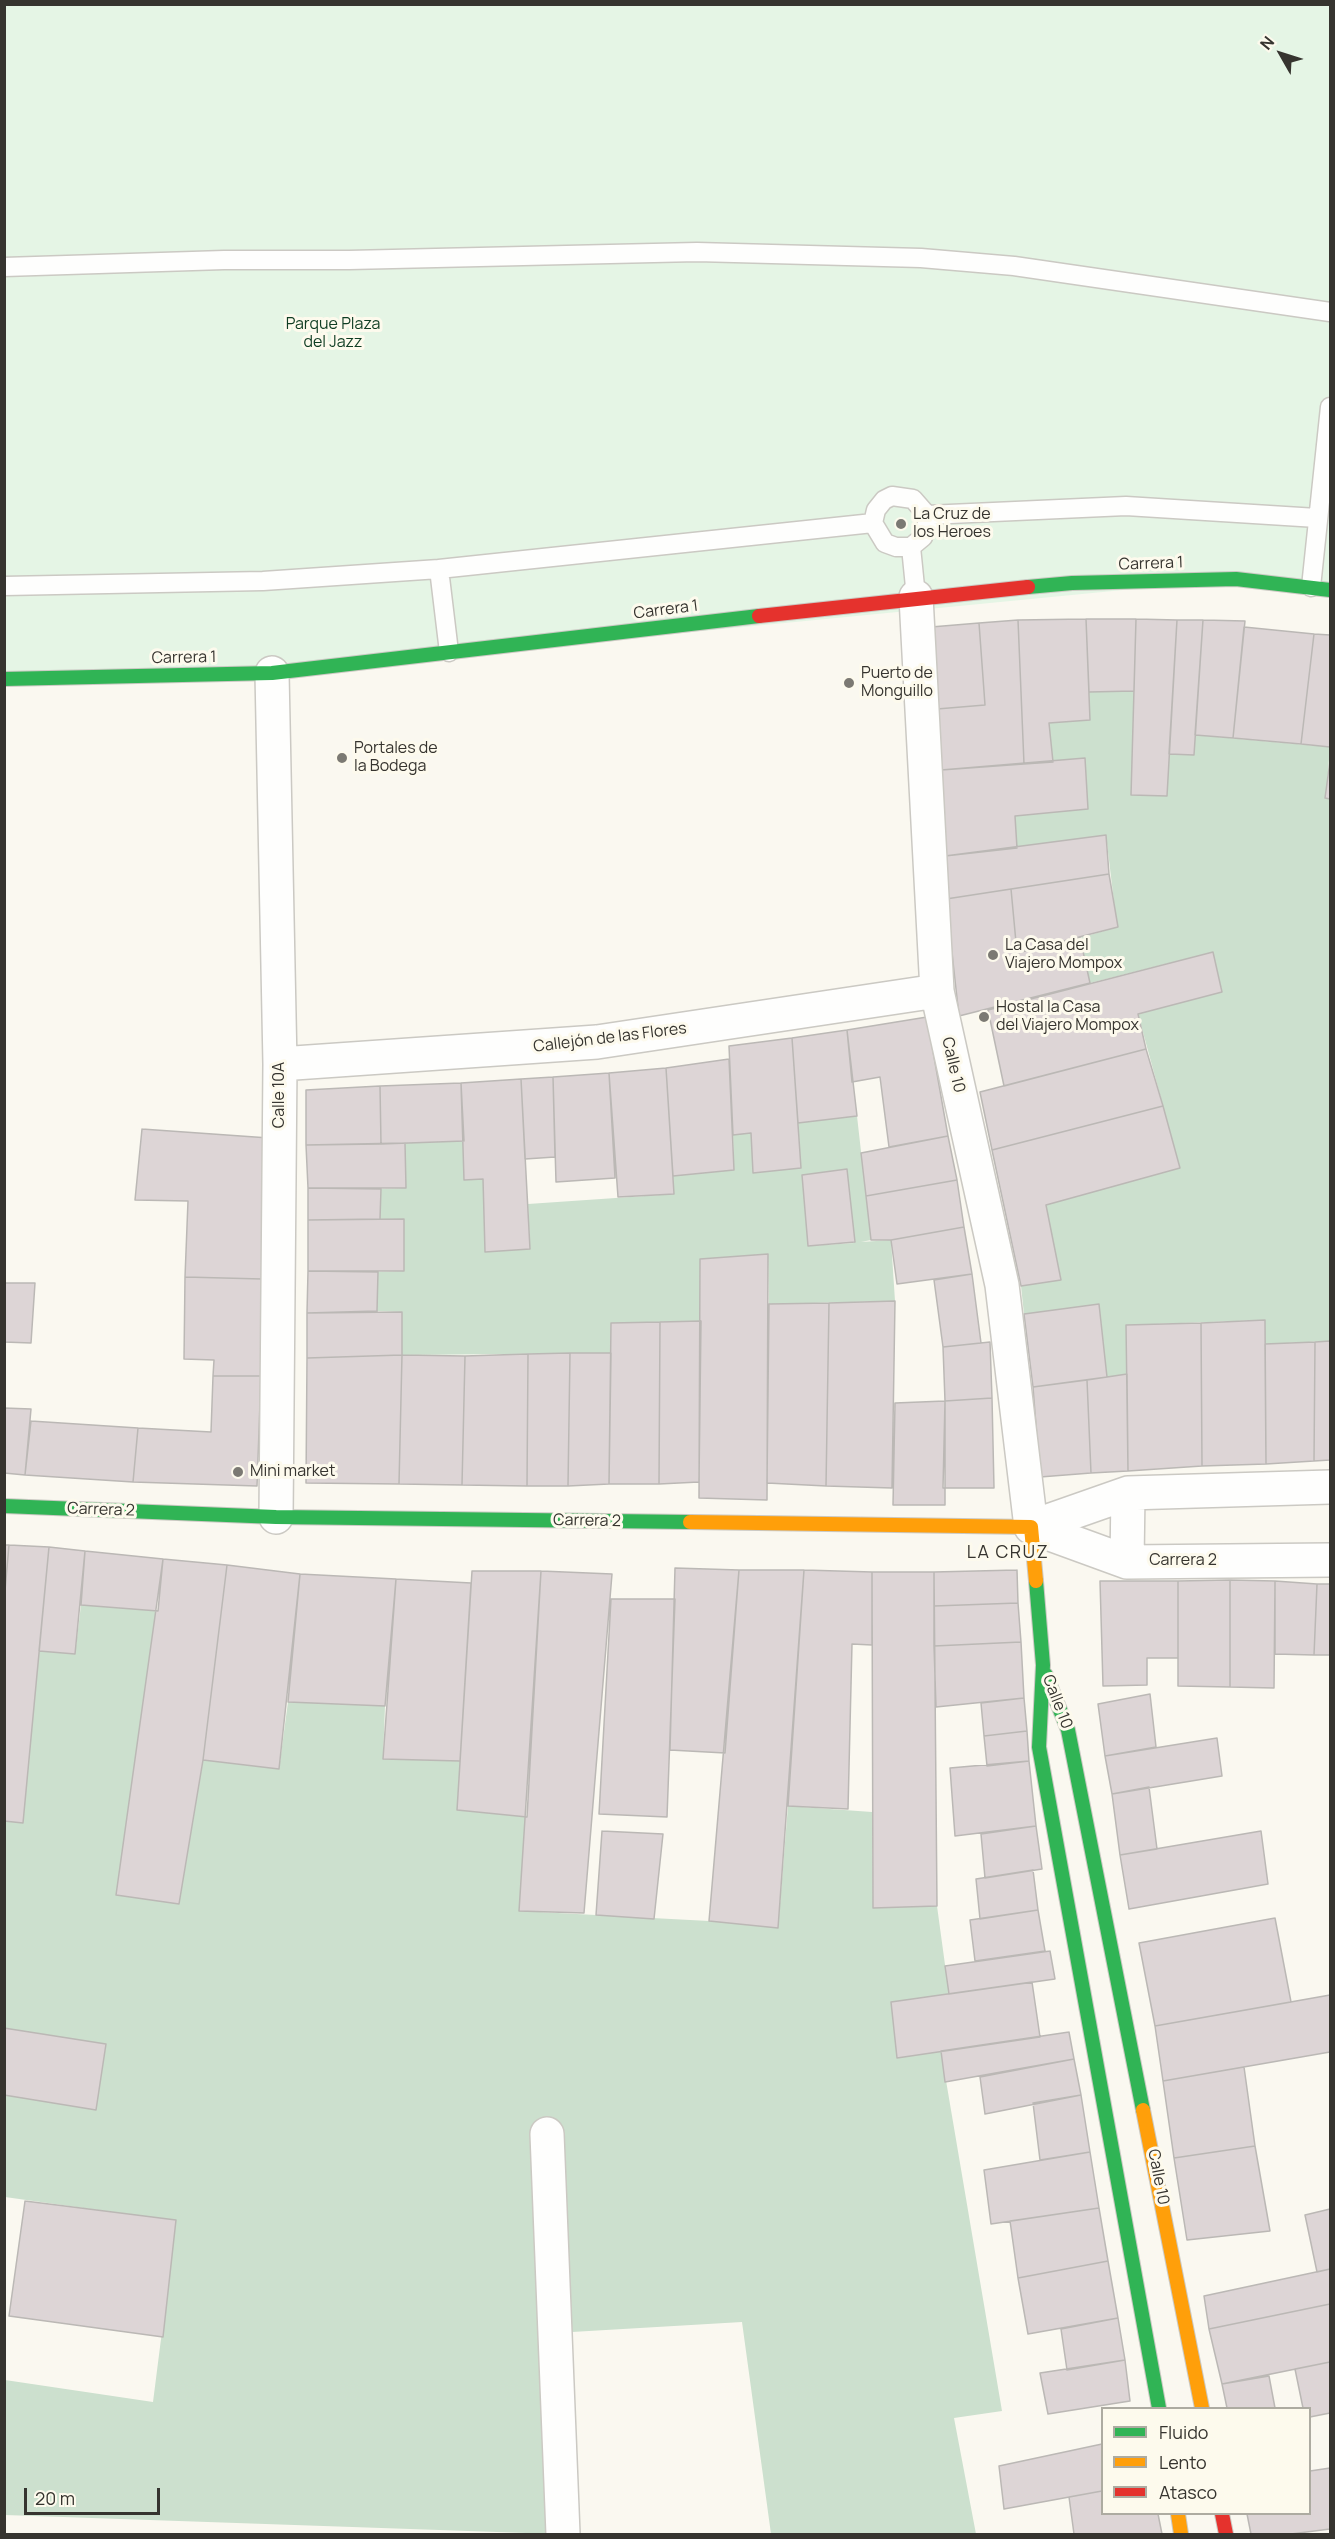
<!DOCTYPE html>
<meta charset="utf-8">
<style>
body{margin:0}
#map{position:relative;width:1335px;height:2539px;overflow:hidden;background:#faf8f0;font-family:Manrope,sans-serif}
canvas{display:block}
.frame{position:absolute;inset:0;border:6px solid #36342f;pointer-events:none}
.legend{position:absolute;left:1101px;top:2407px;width:210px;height:108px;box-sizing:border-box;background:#fdfaed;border:2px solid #adaba1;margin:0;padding:8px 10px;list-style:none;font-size:18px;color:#36342f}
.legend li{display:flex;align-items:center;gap:12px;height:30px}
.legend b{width:30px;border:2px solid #adaba1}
.north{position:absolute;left:1251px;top:24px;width:60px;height:60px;-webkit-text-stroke:4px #fdfaed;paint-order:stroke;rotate:309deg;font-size:16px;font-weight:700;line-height:24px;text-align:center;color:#36342f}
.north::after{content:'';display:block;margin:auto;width:21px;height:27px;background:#36342f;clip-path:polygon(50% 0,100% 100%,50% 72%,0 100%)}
.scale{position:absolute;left:24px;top:2488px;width:136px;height:27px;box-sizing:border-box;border:3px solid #36342f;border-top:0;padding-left:8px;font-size:18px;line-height:21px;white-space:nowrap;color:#36342f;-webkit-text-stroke:4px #fdfaed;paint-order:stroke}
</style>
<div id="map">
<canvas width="1335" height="2539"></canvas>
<div class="frame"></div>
<ul class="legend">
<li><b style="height:8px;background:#30b455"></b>Fluido</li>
<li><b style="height:8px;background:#ff9f0a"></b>Lento</li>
<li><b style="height:8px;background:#e5322d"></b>Atasco</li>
</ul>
<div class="north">N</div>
<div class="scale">20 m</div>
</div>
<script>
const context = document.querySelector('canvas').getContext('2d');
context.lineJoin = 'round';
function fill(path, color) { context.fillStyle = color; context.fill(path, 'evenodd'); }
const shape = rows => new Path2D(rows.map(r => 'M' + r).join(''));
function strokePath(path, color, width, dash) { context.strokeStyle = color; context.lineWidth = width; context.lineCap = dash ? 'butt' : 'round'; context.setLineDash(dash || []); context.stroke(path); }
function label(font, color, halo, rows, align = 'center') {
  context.font = font + ' Manrope,sans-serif'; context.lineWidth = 6; context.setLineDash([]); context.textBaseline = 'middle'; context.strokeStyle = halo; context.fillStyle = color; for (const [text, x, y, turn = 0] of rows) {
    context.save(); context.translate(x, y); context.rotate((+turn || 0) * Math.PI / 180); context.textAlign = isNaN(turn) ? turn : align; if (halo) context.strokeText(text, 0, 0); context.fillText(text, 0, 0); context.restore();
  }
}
fill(shape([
 [4,5,1330,5,1330,590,1236,579,272,673,5,679]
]), '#e5f5e5');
fill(shape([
 [1134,691,1131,795,1166,796,1169,754,1194,755,1195,735,1330,747,1326,797,1330,799,1330,1341,1265,1344,1264,1320,1127,1325,1127,1374,1107,1377,1099,1304,1024,1314,1021,1286,1061,1279,1046,1205,1180,1168,1138,1014,1222,991,1213,952,1090,983,1080,938,1117,927,1106,835,1017,848,1015,816,1087,809,1085,758,1053,762,1049,723,1090,720,1089,692],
 [857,1116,871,1240,861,1242,891,1240,895,1301,769,1304,768,1254,700,1259,701,1321,612,1323,611,1353,402,1355,401,1312,377,1311,378,1272,404,1271,404,1219,380,1219,381,1189,406,1188,405,1143,464,1141,464,1180,483,1179,485,1252,530,1249,528,1204,674,1194,673,1176,734,1170,733,1135,751,1133,753,1173,801,1168,798,1123],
 [847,1169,854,1243,808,1246,802,1175],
 [81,1605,158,1611,203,1760,279,1769,288,1702,385,1706,383,1759,460,1761,457,1810,527,1817,520,1911,709,1921,778,1928,788,1806,872,1812,873,1907,937,1906,949,1994,891,2002,897,2058,941,2051,1002,2411,954,2418,976,2534,771,2534,742,2322,555,2333,555,2534,5,2515,5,2380,153,2402,176,2221,5,2197,5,2095,95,2110,106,2045,5,2028,5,1821,23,1822,39,1651,75,1654]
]), '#cce0ce');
const building = shape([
 [1086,619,1090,720,1049,723,1053,762,1024,764,1018,620,1086,619],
 [1086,619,1136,619,1134,691,1089,692,1086,619],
 [1136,619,1177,620,1167,796,1131,795,1136,619],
 [1018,620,1024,764,941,770,937,709,985,705,979,623,1018,620],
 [1177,620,1203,620,1194,755,1169,754,1177,620],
 [1203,620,1245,621,1233,738,1195,735,1203,620],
 [979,623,985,705,937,709,931,627,979,623],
 [1244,627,1314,634,1301,744,1233,738,1244,627],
 [1314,634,1330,635,1330,747,1301,744,1314,634],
 [1085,758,1088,809,1015,816,1017,848,945,856,941,770,1085,758],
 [1330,761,1330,799,1325,798,1330,761],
 [1106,835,1109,874,946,899,945,856,1106,835],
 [1109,874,1118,927,1017,953,1011,889,1109,874],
 [1011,889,1017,953,1080,938,1090,983,959,1016,946,899,1011,889],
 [1213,952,1222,992,1138,1014,1146,1049,1004,1086,988,1010,1213,952],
 [927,1017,948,1136,889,1147,880,1077,852,1082,847,1030,927,1017],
 [847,1030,857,1116,798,1123,792,1038,847,1030],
 [792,1038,801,1168,753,1173,751,1133,733,1135,729,1046,792,1038],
 [1146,1049,1163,1106,992,1150,980,1092,1146,1049],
 [729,1059,734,1170,673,1176,666,1068,729,1059],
 [666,1068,674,1194,618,1197,609,1073,666,1068],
 [609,1073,615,1178,556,1182,553,1077,609,1073],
 [553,1077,555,1157,525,1159,521,1079,553,1077],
 [521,1079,530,1249,485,1252,483,1179,464,1180,461,1083,521,1079],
 [461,1083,464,1141,381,1144,380,1086,461,1083],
 [380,1086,381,1144,306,1145,306,1090,380,1086],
 [1163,1106,1180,1168,1046,1205,1061,1280,1021,1286,992,1150,1163,1106],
 [142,1129,269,1138,262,1279,185,1277,188,1201,135,1200,142,1129],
 [948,1136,957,1180,866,1196,861,1153,948,1136],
 [405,1143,406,1188,308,1188,306,1145,405,1143],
 [847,1169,855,1242,808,1246,802,1175,847,1169],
 [957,1180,964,1227,891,1240,871,1240,866,1196,957,1180],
 [308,1188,381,1189,380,1219,308,1220,308,1188],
 [404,1219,404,1271,308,1271,308,1220,404,1219],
 [964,1227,972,1274,897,1284,891,1240,964,1227],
 [768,1254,767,1500,699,1498,700,1259,768,1254],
 [308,1271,378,1272,377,1311,307,1313,308,1271],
 [972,1274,981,1343,943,1347,934,1280,972,1274],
 [185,1277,262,1279,261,1376,213,1376,214,1360,184,1359,185,1277],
 [4,1283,35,1283,31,1343,4,1342,4,1283],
 [895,1301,892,1488,826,1486,829,1303,895,1301],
 [829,1303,826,1486,767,1483,769,1304,829,1303],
 [1099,1304,1107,1377,1033,1387,1024,1314,1099,1304],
 [402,1312,402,1355,307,1358,307,1313,402,1312],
 [1265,1320,1266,1464,1202,1466,1201,1323,1265,1320],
 [701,1321,699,1482,659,1484,660,1322,701,1321],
 [660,1322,659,1484,609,1484,611,1323,660,1322],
 [1201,1323,1202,1466,1128,1471,1126,1325,1201,1323],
 [1330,1341,1330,1460,1314,1461,1315,1342,1330,1341],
 [990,1342,992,1398,945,1401,943,1347,990,1342],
 [1315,1342,1314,1461,1266,1464,1265,1344,1315,1342],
 [570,1353,611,1353,609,1484,568,1486,570,1353],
 [570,1353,568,1486,527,1486,528,1354,570,1353],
 [528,1354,527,1486,462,1485,465,1356,528,1354],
 [402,1355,399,1484,306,1483,307,1358,402,1355],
 [402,1355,465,1356,462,1485,399,1484,402,1355],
 [1127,1374,1128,1471,1091,1473,1087,1380,1127,1374],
 [213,1376,261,1376,257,1486,133,1482,138,1428,211,1432,213,1376],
 [1087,1380,1091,1473,1040,1477,1033,1387,1087,1380],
 [992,1398,994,1488,943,1488,945,1401,992,1398],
 [945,1401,945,1505,893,1505,895,1403,945,1401],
 [4,1408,31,1409,25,1475,4,1473,4,1408],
 [31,1421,138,1428,133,1482,25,1475,31,1421],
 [4,1545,9,1545,4,1602,4,1545],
 [9,1545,49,1547,23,1823,4,1821,4,1602,9,1545],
 [49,1547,85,1551,75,1654,39,1651,49,1547],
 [85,1551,163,1559,158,1611,81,1605,85,1551],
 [163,1559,227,1565,203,1760,179,1904,116,1895,163,1559],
 [227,1565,300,1574,279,1769,203,1760,227,1565],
 [675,1568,739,1570,725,1753,670,1750,675,1568],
 [739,1570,804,1570,778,1928,709,1921,739,1570],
 [804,1570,872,1572,872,1645,852,1644,848,1809,788,1806,804,1570],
 [1017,1570,1018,1603,934,1606,934,1572,1017,1570],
 [472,1571,541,1571,527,1817,457,1810,472,1571],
 [541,1571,612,1574,584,1913,519,1911,541,1571],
 [872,1572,934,1572,937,1906,873,1908,872,1572],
 [300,1574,396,1579,385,1706,288,1702,300,1574],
 [396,1579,471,1583,460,1761,383,1759,396,1579],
 [1230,1580,1230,1687,1178,1686,1178,1581,1230,1580],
 [1230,1580,1275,1581,1274,1688,1230,1687,1230,1580],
 [1100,1581,1178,1581,1178,1658,1147,1658,1147,1685,1103,1686,1100,1581],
 [1275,1581,1317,1584,1314,1655,1275,1654,1275,1581],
 [1317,1584,1330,1584,1330,1655,1314,1655,1317,1584],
 [611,1599,675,1599,667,1817,599,1814,611,1599],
 [1018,1603,1021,1642,934,1646,934,1606,1018,1603],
 [1021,1642,1024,1698,936,1707,934,1646,1021,1642],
 [1150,1694,1156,1747,1105,1756,1098,1704,1150,1694],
 [1024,1698,1027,1731,984,1736,981,1703,1024,1698],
 [1027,1731,1029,1761,987,1766,984,1736,1027,1731],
 [1217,1738,1222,1776,1112,1794,1105,1756,1217,1738],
 [1029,1761,1036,1826,955,1836,950,1768,1029,1761],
 [1149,1787,1157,1849,1120,1855,1112,1794,1149,1787],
 [1036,1826,1042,1869,985,1878,981,1834,1036,1826],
 [602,1831,663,1834,654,1919,596,1915,602,1831],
 [1261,1831,1268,1884,1129,1909,1120,1855,1261,1831],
 [1033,1870,1038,1910,980,1919,976,1879,1033,1870],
 [1038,1910,1045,1951,975,1961,970,1920,1038,1910],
 [1275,1918,1291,2002,1155,2026,1139,1943,1275,1918],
 [1050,1951,1055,1979,949,1994,945,1966,1050,1951],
 [1032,1982,1040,2037,897,2058,891,2002,1032,1982],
 [1330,1995,1330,2052,1163,2081,1155,2026,1330,1995],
 [4,2028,106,2044,96,2110,4,2095,4,2028],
 [1069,2032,1074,2059,945,2082,941,2051,1069,2032],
 [1074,2059,1081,2095,985,2114,980,2077,1074,2059],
 [1244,2067,1255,2146,1174,2158,1163,2081,1244,2067],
 [1081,2095,1090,2152,1040,2160,1033,2103,1081,2095],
 [1255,2146,1270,2231,1187,2240,1174,2158,1255,2146],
 [1090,2152,1099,2208,991,2224,984,2170,1090,2152],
 [25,2201,176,2220,163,2337,9,2316,25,2201],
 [1099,2208,1108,2261,1018,2278,1010,2221,1099,2208],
 [1330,2209,1330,2269,1317,2272,1305,2215,1330,2209],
 [1108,2261,1118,2318,1028,2334,1018,2278,1108,2261],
 [1330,2269,1330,2304,1209,2329,1204,2296,1330,2269],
 [1330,2304,1330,2362,1222,2384,1209,2329,1330,2304],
 [1118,2318,1125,2360,1067,2370,1061,2329,1118,2318],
 [1125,2360,1130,2401,1048,2414,1040,2373,1125,2360],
 [1330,2362,1330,2413,1310,2417,1310,2408,1303,2408,1295,2369,1330,2362],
 [1269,2376,1275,2408,1227,2408,1222,2384,1269,2376],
 [1102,2444,1102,2491,1004,2509,999,2466,1102,2444],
 [1330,2468,1330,2529,1291,2534,1251,2534,1247,2514,1310,2514,1310,2471,1330,2468],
 [1102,2491,1102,2514,1158,2514,1162,2534,1074,2534,1069,2497,1102,2491]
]);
fill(building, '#ddd5d6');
strokePath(building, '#bbb8b5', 1.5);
const lane = shape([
 [4,267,224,260,349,260,697,252,921,258,1014,266,1330,312],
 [927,515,1126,506,1317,518],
 [911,547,896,547,885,543,873,523,876,510,884,500,892,496,913,499,927,515,927,527,923,537,911,547,916,597],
 [439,569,449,652],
 [4,586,263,581,439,569,873,523],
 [1311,587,1330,407]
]);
const street = shape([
 [916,597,937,991,1002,1285,1031,1527],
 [272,673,280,1064,276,1517],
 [280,1064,597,1042,937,991],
 [1128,1493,1127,1562,1330,1560],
 [1127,1562,1031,1527,1128,1493,1330,1487],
 [547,2134,563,2534]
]);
const fast = shape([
 [1028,587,1072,583,1236,579,1330,590],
 [4,679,272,673,759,616],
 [4,1506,276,1517,690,1522],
 [1036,1581,1043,1665,1039,1747,1159,2408],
 [1046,1675,1068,1730,1143,2110]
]);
const slow = shape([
 [690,1522,1031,1527,1036,1581],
 [1143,2110,1202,2408],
 [1178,2514,1181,2534]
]);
const jam = shape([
 [759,616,1028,587],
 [1222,2514,1226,2534]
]);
strokePath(lane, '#cbc9c3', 21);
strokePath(street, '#cbc9c3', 36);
strokePath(fast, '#cbc9c3', 16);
strokePath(slow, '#cbc9c3', 16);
strokePath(jam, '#cbc9c3', 16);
strokePath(lane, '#fefefd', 18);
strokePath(street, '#fefefd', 33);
strokePath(fast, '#30b455', 14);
strokePath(slow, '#ff9f0a', 14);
strokePath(jam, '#e5322d', 14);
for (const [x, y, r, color] of [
 [901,524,6,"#7b7973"],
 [849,683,6,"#7b7973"],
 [342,758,6,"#7b7973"],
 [993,955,6,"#7b7973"],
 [984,1017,6,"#7b7973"],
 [238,1472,6,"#7b7973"]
]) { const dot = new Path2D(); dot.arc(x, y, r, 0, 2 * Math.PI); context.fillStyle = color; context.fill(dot); strokePath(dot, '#fdfaed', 2); }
label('16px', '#0f3d23', '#fdfaed', [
 ["Parque Plaza",333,325],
 ["del Jazz",333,343]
]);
label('16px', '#36342f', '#fdfaed', [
 ["La Cruz de",913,515],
 ["los Heroes",913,533],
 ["Puerto de",861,674],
 ["Monguillo",861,692],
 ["Portales de",354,749],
 ["la Bodega",354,767],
 ["La Casa del",1005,946],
 ["Viajero Mompox",1005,964],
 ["Hostal la Casa",996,1008],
 ["del Viajero Mompox",996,1026],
 ["Mini market",250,1472]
], 'left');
label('16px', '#36342f', '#fdfaed', [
 ["Carrera 1",1151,564,-2],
 ["Carrera 1",666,610,-7],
 ["Carrera 1",184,658,-1],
 ["Callejón de las Flores",610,1038,-7],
 ["Calle 10",953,1065,77],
 ["Calle 10A",280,1095,-90],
 ["Carrera 2",101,1510,2],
 ["Carrera 2",587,1521,1],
 ["Carrera 2",1183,1561],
 ["Calle 10",1057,1702,69],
 ["Calle 10",1158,2177,79]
]);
context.letterSpacing = '1.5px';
label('18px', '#36342f', '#fdfaed', [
 ["LA CRUZ",1008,1553]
]);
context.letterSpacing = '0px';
</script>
